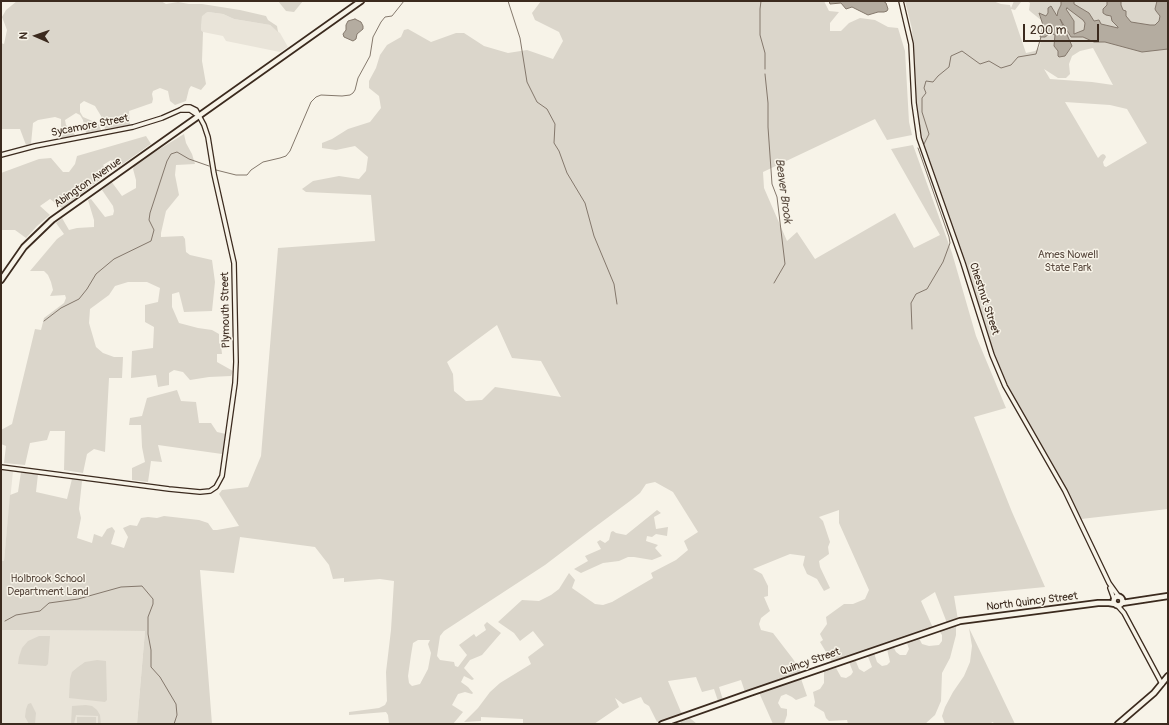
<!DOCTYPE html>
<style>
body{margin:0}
#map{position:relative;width:1169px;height:725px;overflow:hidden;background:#f7f3e8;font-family:Pangolin,sans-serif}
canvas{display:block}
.frame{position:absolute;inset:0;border:2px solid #3b2a1e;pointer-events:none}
.north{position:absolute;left:16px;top:16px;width:40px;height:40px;-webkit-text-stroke:3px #f7f3e8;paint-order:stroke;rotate:272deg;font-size:11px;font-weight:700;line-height:16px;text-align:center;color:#3b2a1e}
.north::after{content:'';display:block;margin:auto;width:14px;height:18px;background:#3b2a1e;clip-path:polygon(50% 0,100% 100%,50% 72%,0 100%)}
.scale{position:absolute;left:1023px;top:24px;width:76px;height:18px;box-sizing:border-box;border:2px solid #3b2a1e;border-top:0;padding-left:5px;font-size:12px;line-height:14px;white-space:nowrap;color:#3b2a1e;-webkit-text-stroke:3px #f7f3e8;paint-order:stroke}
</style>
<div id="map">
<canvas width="1169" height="725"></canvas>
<div class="frame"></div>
<div class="north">N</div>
<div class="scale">200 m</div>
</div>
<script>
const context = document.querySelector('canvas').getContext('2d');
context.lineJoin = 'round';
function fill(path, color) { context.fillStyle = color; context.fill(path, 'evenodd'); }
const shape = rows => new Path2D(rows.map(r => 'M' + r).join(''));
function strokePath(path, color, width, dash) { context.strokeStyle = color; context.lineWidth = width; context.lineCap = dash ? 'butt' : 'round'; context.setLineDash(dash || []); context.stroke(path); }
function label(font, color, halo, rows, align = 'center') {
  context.font = font + ' Pangolin,sans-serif'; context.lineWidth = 3; context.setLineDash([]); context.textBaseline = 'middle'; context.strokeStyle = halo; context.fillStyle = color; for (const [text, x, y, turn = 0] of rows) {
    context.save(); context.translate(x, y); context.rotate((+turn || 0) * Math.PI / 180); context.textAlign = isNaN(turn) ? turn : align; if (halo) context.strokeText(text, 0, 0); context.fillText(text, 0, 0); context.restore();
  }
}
fill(shape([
 [208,12,223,14,234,19,270,25,280,33,288,47,280,52,226,41,223,36,203,32,201,30,202,15],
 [1,469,13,471,4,561,1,561],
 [1,630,145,631,137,724,1,724]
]), '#e9e4d9');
fill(shape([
 [17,1,161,1,166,4,178,2,189,4,202,4,240,10,266,16,268,20,277,26,278,32,270,25,234,19,223,14,208,12,206,13,202,16,201,30,203,32,202,61,206,84,201,90,191,86,189,89,186,101,175,105,170,101,168,91,160,88,153,91,152,94,153,99,152,103,129,111,130,125,105,129,101,116,95,106,84,101,80,104,80,112,83,117,97,123,99,125,101,130,86,133,83,120,80,115,76,113,65,120,66,125,75,135,59,140,59,131,61,131,61,119,55,117,38,120,33,123,31,144,26,145,20,129,1,129,1,43,4,44,7,30,2,17,6,10],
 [278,1,303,1,294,12,286,11],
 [541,1,824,1,829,11,839,12,830,23,830,31,841,31,849,23,860,18,875,20,888,27,898,28,905,51,909,122,912,135,887,140,875,119,763,172,764,188,787,241,797,232,815,259,895,213,914,248,940,235,891,149,913,145,952,253,976,336,1006,408,974,417,1012,512,1045,587,954,596,958,620,947,623,935,592,921,601,933,628,832,662,820,642,823,640,820,634,827,624,826,617,844,604,853,604,865,599,869,590,839,523,839,510,819,517,823,521,830,542,828,547,829,554,819,561,820,567,830,588,824,591,817,579,807,574,803,565,805,556,790,554,753,569,762,574,768,586,768,596,764,597,770,611,761,618,759,624,761,630,773,633,793,659,801,672,799,673,807,696,796,700,792,697,786,694,781,696,778,703,781,708,787,709,787,715,784,724,773,724,757,688,745,692,741,680,719,687,723,700,718,701,714,689,702,692,696,677,668,681,681,712,684,713,697,724,682,724,676,716,657,722,649,706,644,703,641,697,623,704,615,698,619,707,594,724,523,724,523,719,481,717,481,721,464,722,478,708,490,692,500,683,531,664,528,657,544,645,533,631,520,641,514,633,498,622,522,600,539,601,551,595,559,589,569,573,575,580,572,588,595,604,603,605,612,602,653,578,651,573,676,560,688,550,684,541,698,532,673,492,655,482,646,484,640,493,630,501,591,530,545,565,444,631,440,636,437,656,440,660,454,662,455,666,458,667,467,655,459,645,474,634,476,637,486,630,484,625,487,622,501,633,482,655,470,660,464,668,474,679,472,680,464,676,461,682,468,687,473,693,472,694,465,692,458,694,452,705,463,712,453,724,389,724,388,715,386,712,349,715,349,712,379,708,385,705,387,701,386,672,391,630,394,581,380,579,344,582,344,578,333,579,329,565,315,547,240,537,234,573,200,570,212,724,137,724,145,631,1,630,1,561,4,561,10,495,18,492,21,472,38,474,36,492,67,499,72,479,82,481,79,509,81,518,77,538,92,543,94,534,102,537,107,529,112,527,115,531,111,544,124,548,128,537,123,528,130,525,137,526,141,518,148,517,157,518,164,516,199,520,208,523,213,530,217,530,239,526,219,494,222,490,248,487,261,456,278,248,375,241,371,195,306,192,302,189,313,181,339,176,359,179,366,171,368,157,355,146,336,150,322,148,322,143,332,139,348,129,370,122,381,108,379,96,369,88,369,81,376,68,380,55,387,45,401,37,404,30,408,29,431,42,456,33,464,33,484,46,508,53,527,50,553,59,563,41,559,32,535,20,532,13],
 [497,325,512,358,541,361,561,397,495,387,482,400,466,401,454,391,453,374,447,362],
 [418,640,430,640,428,644,431,653,428,669,420,684,412,686,409,683,408,676,411,655,413,643],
 [905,1,993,1,1001,4,1010,5,1011,8,1014,1,1025,1,1021,2,1015,10,1011,9,1026,53,1035,51,1039,48,1040,45,1041,38,1048,36,1051,33,1055,35,1055,38,1054,46,1058,51,1058,56,1067,52,1072,48,1059,19,1071,37,1078,36,1086,38,1083,31,1076,34,1073,32,1074,23,1073,19,1066,9,1069,9,1066,1,1168,1,1168,509,1081,519,1059,475,1007,385,989,340,965,262,924,144,917,113,912,29],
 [1093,48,1113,85,1092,82,1050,79,1044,69,1058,78,1066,78,1070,74,1069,64,1072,56,1080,51],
 [1065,102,1110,105,1127,109,1147,143,1106,167,1104,166,1103,162,1106,157,1105,155,1103,154,1101,155,1098,158],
 [1027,1,1061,1,1061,5,1058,11,1057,16,1052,8,1048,8,1048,13,1046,16,1039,15,1041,20,1031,12,1029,10,1030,3],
 [184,134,186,143,192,154,195,164,176,165,175,175,179,195,166,211,161,233,161,237,183,236,185,239,186,252,190,255,212,260,215,282,212,311,184,312,179,292,172,294,172,307,179,323,198,328,212,330,219,334,219,343,221,345,222,354,217,354,217,362,233,371,231,376,209,377,190,380,183,372,174,370,169,373,169,385,158,387,156,375,131,378,132,351,153,348,154,327,145,322,145,305,158,302,160,288,147,282,128,282,115,286,109,295,90,309,89,323,96,347,103,353,114,357,123,357,122,378,109,378,105,452,94,449,87,454,83,473,64,470,65,431,50,431,47,440,30,443,25,465,4,463,6,446,1,444,1,430,12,424,35,329,41,330,44,318,64,303,66,298,65,295,50,296,53,290,51,282,48,275,44,271,30,271,57,239,64,234,56,223,62,218,69,230,77,228,94,227,94,220,88,200,91,199,105,217,113,215,114,211,113,206,102,190,111,181,122,196,136,188,136,180,133,169,134,166,145,158],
 [146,136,151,144,117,168,111,160,103,165,109,173,62,208,50,199,40,206,50,215,37,226,26,238,15,230,1,230,1,173,39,159,51,158,63,172,69,172,75,164,77,156],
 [177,390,181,401,196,402,199,423,211,423,217,432,226,434,222,454,158,445,162,462,151,461,148,482,132,480,132,468,145,462,142,447,141,425,129,425,130,418,142,416,147,398],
 [657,510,661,513,654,517,656,529,668,527,667,536,656,534,652,537,647,536,646,541,658,545,655,548,662,556,652,560,634,557,628,557,619,561,603,563,581,573,574,569,588,561,585,556,601,549,597,542,600,540,605,543,609,540,611,532,613,531,616,533,626,535],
 [956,625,956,635,950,658,942,673,941,701,935,715,925,724,848,724,847,720,829,721,826,718,824,712,814,706,815,702,813,692,820,689,824,683,824,671,836,668,841,677,846,678,851,675,853,672,849,662,855,659,859,669,864,672,872,667,867,654,874,653,877,662,882,666,887,665,890,662,887,649,894,648,896,652,900,655,906,655,909,649,907,643,919,638,922,644,929,646,939,645,942,641,942,635,939,631],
 [969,628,1015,724,994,724,993,722,989,724,945,724,942,716,945,707,953,692,964,676,970,662,972,646],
 [39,636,50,636,48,664,46,666,18,664,19,657,22,648,28,641],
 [97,660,106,661,107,700,105,702,69,698,70,679,72,672,78,667,85,662],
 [31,703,36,713,35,724,29,724,25,717,26,709,28,704],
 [86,705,92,706,97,710,100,715,101,724,98,724,98,716,76,715,74,724,71,724,72,706],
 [77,717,96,717,96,724,77,724]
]), '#dbd6cb');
const water = shape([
 [829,1,883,1,886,3,888,9,887,11,884,12,878,12,868,15,852,7,846,9,841,3,830,4,829,1],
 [1061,1,1074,1,1074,4,1089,13,1094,21,1099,20,1101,24,1118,28,1118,27,1112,21,1111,16,1106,15,1103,13,1103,9,1107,5,1107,1,1121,1,1121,5,1123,10,1126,11,1126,16,1131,22,1150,25,1155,25,1159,21,1160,16,1156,11,1155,9,1157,1,1168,1,1168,49,1142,52,1105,42,1094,42,1083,37,1071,37,1060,19,1072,46,1065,56,1059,57,1058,56,1058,51,1054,46,1055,35,1051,33,1045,37,1040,37,1043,25,1039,13,1046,16,1048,13,1048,8,1051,6,1057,16,1058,11,1061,5,1061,1],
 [1067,8,1083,20,1085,23,1084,30,1074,34,1074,21,1066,9,1067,8],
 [355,19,361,22,363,26,363,29,357,34,356,39,353,41,344,37,343,34,346,30,346,25,348,21,355,19]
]);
fill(water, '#b4aca0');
strokePath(water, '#84786c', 1);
strokePath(shape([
 [508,1,520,38,527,82,537,102,547,109,555,124,554,143,559,151,567,173,585,203,594,236,614,284,617,304],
 [761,1,760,9,760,35,765,53,765,69],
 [765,74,768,103,768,127,772,184,777,197,785,264,774,283],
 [924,144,929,134,922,112,922,98,926,93,924,88,926,81,933,82,938,76,949,67,951,56,962,51,980,64,989,61,1001,68,1011,65,1018,57,1036,54,1041,37],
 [216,170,236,175,247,175,251,170,263,162,280,158,286,156,290,151,311,102,316,97,321,95,342,96,350,95,353,93,355,90,358,78,370,56,373,37,381,22,385,17,392,16,404,1],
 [44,321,61,308,79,299,87,289,96,274,114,259,151,241,154,230,149,220,150,213,167,161,171,154,177,152,189,159,209,166],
 [912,329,911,303,916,294,927,289,943,262,950,243,949,237,918,148],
 [5,621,16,615,40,611,49,603,78,599,121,587,142,586,153,599,153,604,148,617,148,634,151,650,151,667,160,677,176,704,177,715,174,724]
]), '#84786c', 1);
const minor = shape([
 [901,1,911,44,914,103,919,138,963,263,992,355,1005,386,1065,491,1109,583,1119,597],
 [181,110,190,110,199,116],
 [1,155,35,146,133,127,162,118,180,110,185,107,190,107,196,110,204,125,208,137,214,174,234,263,236,362,235,383,222,476,216,487,210,491,200,492,169,489,1,467],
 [1110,588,1114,599],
 [1117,605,1124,613,1162,684]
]);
const major = shape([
 [1,280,24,247,52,220,361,1],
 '1113.5 601a4.5 4.5 0 1 1 9 0a4.5 4.5 0 1 1-9 0Z',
 [1122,603,1168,596],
 [662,724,750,693,960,621,1098,603,1109,603,1115,604],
 [1118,724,1154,693,1168,676]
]);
strokePath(minor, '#3b2a1e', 6);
strokePath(major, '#3b2a1e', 8);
strokePath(minor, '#f7f3e8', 3.5);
strokePath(major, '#f7f3e8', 4.5);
label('11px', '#3b2a1e', '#f7f3e8', [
 ["Sycamore Street",90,126,-11],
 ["Abington Avenue",88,183,-35],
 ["Chestnut Street",984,299,72],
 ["Plymouth Street",226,310,-91],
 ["North Quincy Street",1032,602,-7],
 ["Quincy Street",810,662,-19]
]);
label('11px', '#5b4c41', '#f7f3e8', [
 ["Ames Nowell",1068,255],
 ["State Park",1068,268],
 ["Holbrook School",48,579],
 ["Department Land",48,592]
]);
label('italic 12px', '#5f5145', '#f7f3e8', [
 ["Beaver Brook",783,191,82]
]);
</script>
